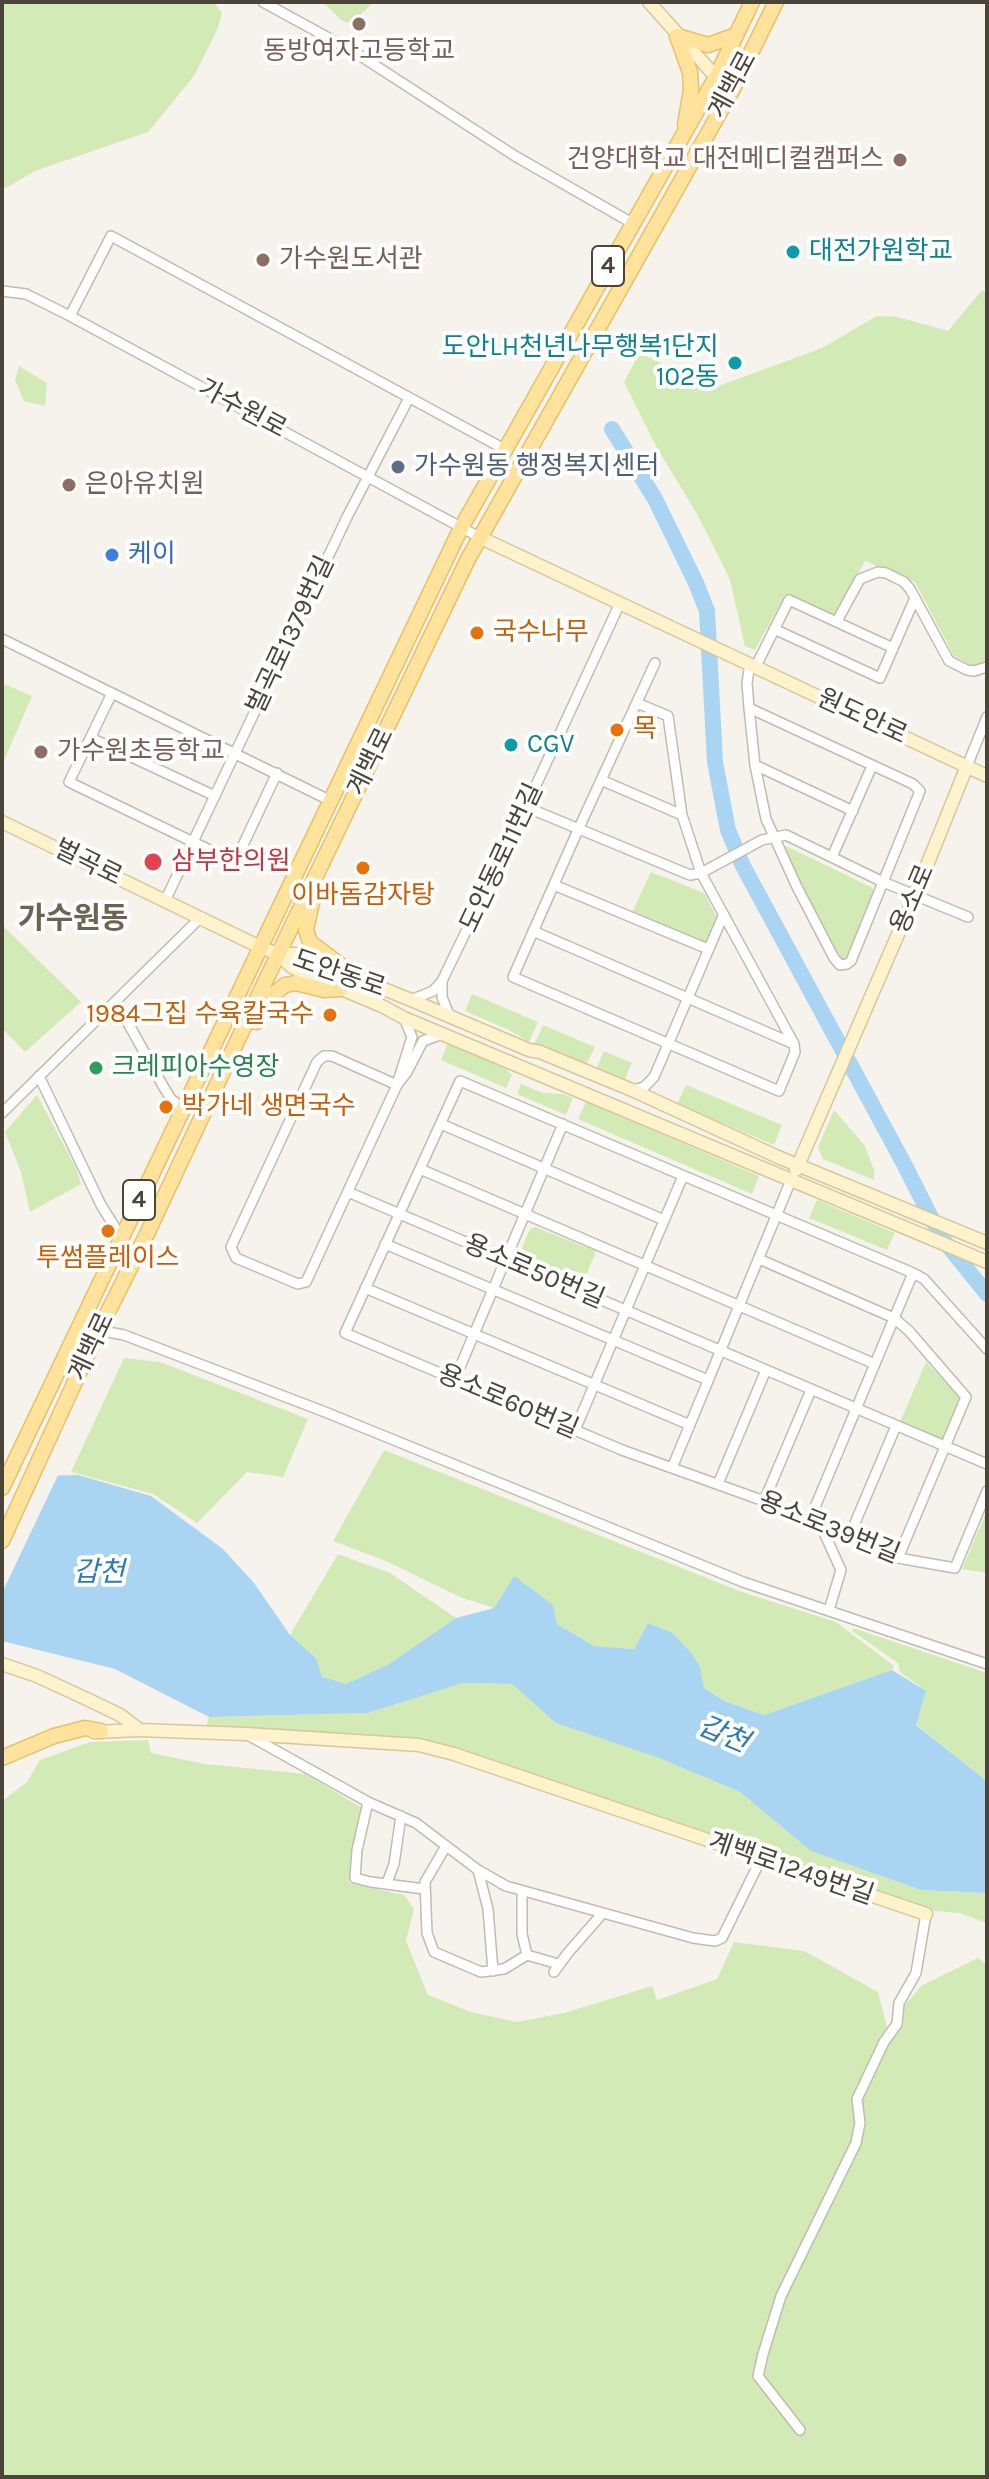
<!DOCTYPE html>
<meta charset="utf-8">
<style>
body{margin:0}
#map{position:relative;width:989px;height:2479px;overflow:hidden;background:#f6f3ec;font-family:Karla,sans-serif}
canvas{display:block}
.frame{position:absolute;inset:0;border:4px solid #4b4439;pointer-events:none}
</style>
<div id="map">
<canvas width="989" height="2479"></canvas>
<div class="frame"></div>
</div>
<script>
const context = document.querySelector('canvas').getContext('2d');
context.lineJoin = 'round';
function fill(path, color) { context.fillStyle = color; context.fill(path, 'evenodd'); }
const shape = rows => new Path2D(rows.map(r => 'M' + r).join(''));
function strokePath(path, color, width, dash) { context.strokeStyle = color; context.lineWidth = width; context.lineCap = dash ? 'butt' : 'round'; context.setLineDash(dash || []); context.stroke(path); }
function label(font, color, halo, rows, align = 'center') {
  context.font = font + ' Karla,"Noto Sans KR",sans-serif'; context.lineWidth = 8; context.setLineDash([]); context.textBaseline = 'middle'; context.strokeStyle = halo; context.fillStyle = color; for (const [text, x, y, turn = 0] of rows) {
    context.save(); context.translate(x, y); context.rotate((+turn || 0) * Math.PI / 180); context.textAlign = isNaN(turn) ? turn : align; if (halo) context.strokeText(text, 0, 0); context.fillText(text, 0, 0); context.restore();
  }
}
fill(shape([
 [2,2,214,2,222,13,218,28,194,76,148,132,35,171,2,190],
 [323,2,374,2,354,21,347,23,340,19],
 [982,290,987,294,987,662,973,666,954,656,915,582,865,561,837,614,832,615,785,595,755,650,745,646,730,580,720,559,697,514,657,448,624,382,640,353,713,388,822,348,877,316,898,317,948,331],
 [19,366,47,383,45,406,24,401,15,380],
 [2,683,32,696,2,765],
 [786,846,873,888,874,894,845,959,841,959,783,848],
 [651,872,704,893,717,918,707,945,631,915],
 [2,925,81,1002,25,1052,2,1028],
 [472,994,538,1022,529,1042,509,1030,465,1011],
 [543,1025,595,1047,587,1063,534,1045],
 [448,1043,505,1068,512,1075,506,1088,441,1060],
 [604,1051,632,1063,624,1081,597,1067],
 [521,1084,543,1093,562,1094,573,1098,566,1115,517,1094],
 [686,1085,782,1125,774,1145,677,1104],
 [37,1095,76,1168,81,1184,30,1212,21,1172,5,1132],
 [586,1102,759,1176,752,1194,578,1119],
 [834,1110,865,1146,874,1170,874,1180,823,1159,818,1147],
 [817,1200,895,1233,887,1250,809,1218],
 [535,1227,596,1251,581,1288,519,1263,518,1257,530,1229],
 [124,1358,160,1362,308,1419,283,1477,247,1472,197,1523,153,1494,71,1472],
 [926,1362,961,1399,945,1439,942,1440,900,1422],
 [384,1450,742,1592,836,1622,894,1666,892,1670,764,1715,724,1701,704,1688,700,1667,692,1654,673,1633,648,1623,634,1649,594,1646,557,1624,514,1576,494,1608,460,1597,386,1561,333,1541],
 [987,1511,987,1573,962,1569],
 [338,1554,390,1573,456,1618,389,1664,346,1684,322,1678,316,1658,290,1635],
 [853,1628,987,1673,987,1781,916,1724,926,1691,900,1672,898,1663,852,1631],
 [463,1683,512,1684,557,1723,659,1758,740,1792,811,1851,921,1890,987,1893,987,1923,960,1913,924,1910,423,1738,206,1727,209,1717,368,1713],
 [148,1740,151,1753,205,1764,306,1774,362,1808,349,1883,404,1895,414,1909,406,1941,428,1995,471,2012,517,2022,564,2013,652,1986,657,2000,717,1979,734,1942,804,1951,878,1992,887,2027,921,1986,978,1958,987,1965,987,2477,2,2477,2,1801,27,1782,40,1760,90,1742]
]), '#d2eab5');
fill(shape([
 [78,1475,151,1496,223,1549,254,1583,290,1635,316,1658,322,1677,346,1684,389,1664,456,1618,494,1608,514,1576,553,1605,557,1624,594,1646,634,1649,648,1623,673,1633,692,1654,700,1667,704,1688,724,1701,764,1715,892,1670,926,1691,916,1725,987,1781,987,1893,921,1890,811,1851,740,1792,659,1758,556,1723,512,1684,463,1683,368,1713,209,1717,115,1669,2,1641,2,1477]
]), '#a9d4f2');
fill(shape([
 [60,1471,2,1593,2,1473]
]), '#f6f3ec');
strokePath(shape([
 [612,429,655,499,696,583,707,611,715,762,728,830,743,866,903,1162,941,1237,987,1294]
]), '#a9d4f2', 16);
const street = shape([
 [263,2,356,53,515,156,632,223],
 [2,291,26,294,70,316,479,537],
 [70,316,111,236,506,450],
 [837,621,860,579,878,572,886,573,904,582,910,589,949,661,967,670,974,671,987,667],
 [774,629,880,678,915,598],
 [2,639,331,801],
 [756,666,789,600,893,648],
 [112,693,69,782,193,842,235,862,277,773],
 [637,703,668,716,682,815,701,873,794,1044,795,1052,779,1091,513,977,578,830,655,663],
 [749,708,913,784,920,791,851,961,847,964,840,965,834,958,797,887,766,819,755,765,749,708,747,683,750,664],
 [91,738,215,796],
 [755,765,853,811],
 [967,766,987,717],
 [601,780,682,815],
 [526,807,690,875,701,873,762,840,786,835,883,882,968,917],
 [832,857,872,766],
 [554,885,708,949],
 [165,901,347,517,409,398],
 [533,931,794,1044],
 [442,981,442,997,449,1015],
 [411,1000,433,991,442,981,526,807,620,603],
 [110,1008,128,1023,163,1086,171,1099,183,1108],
 [39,1076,101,1205,121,1237],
 [398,1081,412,1037,404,1018],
 [397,1085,332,1056,324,1056,317,1062,231,1247,236,1258,298,1284,306,1282,397,1085,407,1072,423,1041,442,1034],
 [632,1090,644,1087,654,1077,723,916],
 [2,1113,200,918],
 [441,1124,664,1220],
 [420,1169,875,1364],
 [348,1192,987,1464],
 [385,1244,708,1380],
 [759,1259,894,1318,909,1331,966,1397,898,1558],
 [365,1288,690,1425],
 [98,1330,124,1335,325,1412,743,1582,987,1664],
 [987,1349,924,1279,913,1273,460,1081,345,1333,622,1450,764,1501,898,1558,955,1568,987,1491],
 [455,1379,563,1124],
 [575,1430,683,1176],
 [672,1468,791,1180],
 [718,1484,766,1370],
 [764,1501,811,1390],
 [810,1519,913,1273],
 [820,1524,841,1570,829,1610],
 [849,1537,896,1426],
 [248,1735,368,1802,416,1823,478,1870,506,1886,693,1938,715,1941,722,1938,761,1859],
 [368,1802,357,1850,355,1878,371,1882,424,1889],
 [446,1846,425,1882,427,1933,434,1952,481,1972,504,1969,527,1955,558,1964],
 [478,1870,488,1909,493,1971],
 [387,1883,394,1864,401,1816],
 [522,1891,522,1934,527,1955],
 [554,1972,567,1954,602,1914],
 [800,2430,758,2376,763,2354,781,2296,856,2143,860,2123,857,2099,884,2042,897,2024,899,2003,916,1973,926,1914]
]);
const secondary = shape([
 [649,2,716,77,733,89],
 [479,537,987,776],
 [2,822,260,947,278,954,298,954,411,1000,529,1050,540,1052,632,1090,778,1157,987,1243],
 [278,954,292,967,301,972,382,1006,404,1018,987,1262],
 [796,1170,915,895,967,766],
 [2,1664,37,1676,91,1701,120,1715,140,1730],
 [94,1732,140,1730,246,1734,419,1745,454,1754,926,1914]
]);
const primary = shape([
 [677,36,690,72,691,90,685,125],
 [677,36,708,45,736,35],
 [315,889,306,930,310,942,362,981],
 [256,1022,269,998,285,985,296,983,324,990,340,989],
 [2,1488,461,528,716,77,752,2],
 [2,1541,96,1336,146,1236,264,984,468,559,733,89,776,2],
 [2,1758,54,1736,85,1728,101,1731]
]);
strokePath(street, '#c2bbae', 12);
strokePath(secondary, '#d6c79b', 15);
strokePath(primary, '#e6c16a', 17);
strokePath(street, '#fff', 9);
strokePath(secondary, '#fff3cd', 12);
strokePath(primary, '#ffe39c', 14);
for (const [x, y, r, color] of [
 [359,24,8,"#8d6e63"],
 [900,160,8,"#8d6e63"],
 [793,252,8,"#0f9aa8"],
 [263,260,8,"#8d6e63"],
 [735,363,8,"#0f9aa8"],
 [398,467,8,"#5c6f8a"],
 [69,485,8,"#8d6e63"],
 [112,555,8,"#3f7fe0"],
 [477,633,8,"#e8710a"],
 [617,730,8,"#e8710a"],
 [511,745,8,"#0f9aa8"],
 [41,752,8,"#8d6e63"],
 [153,862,10,"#e0444e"],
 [363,868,8,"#e8710a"],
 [330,1015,8,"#e8710a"],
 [96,1068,8,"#2e9e5b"],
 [166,1107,8,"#e8710a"],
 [108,1231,8,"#e8710a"]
]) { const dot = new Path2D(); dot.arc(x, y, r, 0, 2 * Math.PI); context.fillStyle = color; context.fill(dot); strokePath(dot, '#fff', 3); }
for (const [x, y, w] of [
 [608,266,32],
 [139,1200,32]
]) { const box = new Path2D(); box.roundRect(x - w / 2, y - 20, w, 40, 6); context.fillStyle = '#fff'; context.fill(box); strokePath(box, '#4b4439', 2); }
label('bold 24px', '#4b4439', null, [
 ["4",608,266],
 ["4",139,1200]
]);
label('26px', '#785e54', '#fff', [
 ["동방여자고등학교",359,52,"center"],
 ["건양대학교 대전메디컬캠퍼스",884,160,"right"],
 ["가수원도서관",279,260],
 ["은아유치원",85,485],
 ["가수원초등학교",57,752]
], 'left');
label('26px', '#4b4439', '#fff', [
 ["계백로",733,85,-62],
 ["가수원로",242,409,28],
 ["벌곡로1379번길",291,635,-65],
 ["원도안로",862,717,25],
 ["계백로",371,762,-64],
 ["도안동로11번길",502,858,-65],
 ["벌곡로",88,863,26],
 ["용소로",913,899,-67],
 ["도안동로",339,974,19],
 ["용소로50번길",534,1272,23],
 ["계백로",92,1347,-65],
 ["용소로60번길",508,1402,23],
 ["용소로39번길",829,1528,22],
 ["계백로1249번길",791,1869,19]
]);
label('26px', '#0d838f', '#fff', [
 ["대전가원학교",809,252],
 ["도안LH천년나무행복1단지",719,348,"right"],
 ["102동",719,378,"right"],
 ["CGV",527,745]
], 'left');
label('26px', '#4e5e75', '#fff', [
 ["가수원동 행정복지센터",414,467]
], 'left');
label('26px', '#366cbe', '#fff', [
 ["케이",128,555]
], 'left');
label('26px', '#c56008', '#fff', [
 ["국수나무",493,633],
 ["목",633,730],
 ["이바돔감자탕",363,896,"center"],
 ["1984그집 수육칼국수",314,1015,"right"],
 ["박가네 생면국수",182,1107],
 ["투썸플레이스",108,1259,"center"]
], 'left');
label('26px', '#be3a42', '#fff', [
 ["삼부한의원",171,862]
], 'left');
label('26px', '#27864d', '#fff', [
 ["크레피아수영장",112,1068]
], 'left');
label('italic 28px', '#2e7ab2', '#fff', [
 ["갑천",99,1573],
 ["갑천",723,1735,23]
]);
label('bold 30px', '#6e6250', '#fff', [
 ["가수원동",73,919]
]);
</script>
